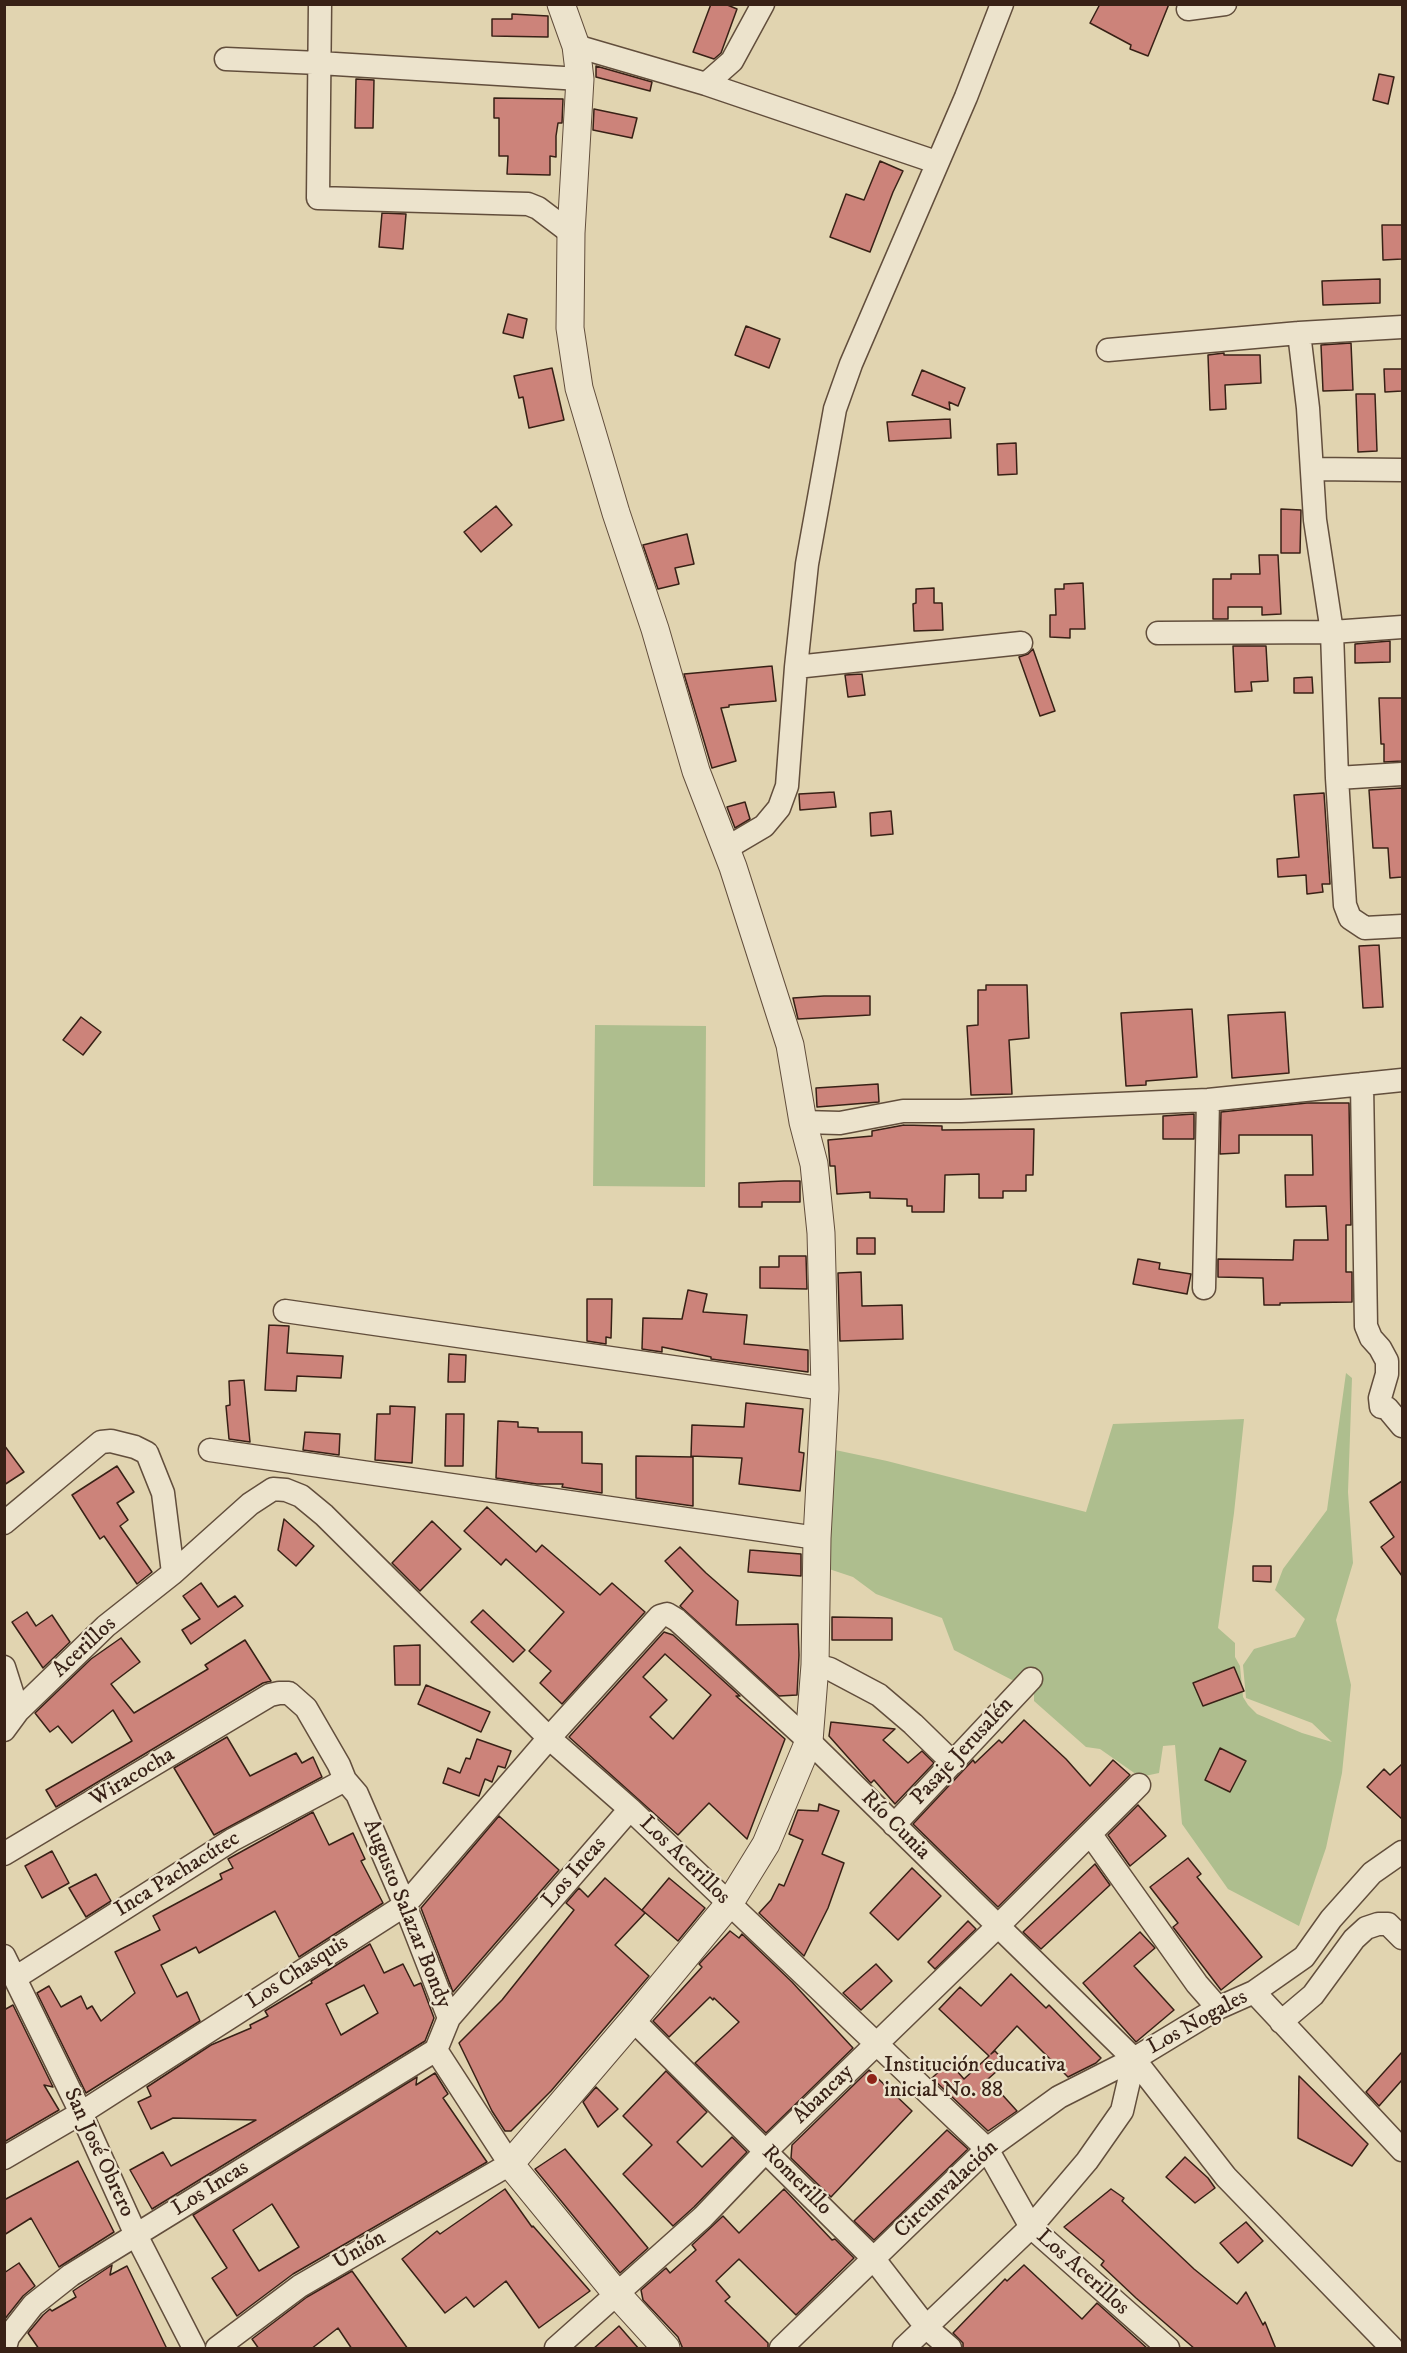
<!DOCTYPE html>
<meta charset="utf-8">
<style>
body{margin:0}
#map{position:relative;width:1407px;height:2353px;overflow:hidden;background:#e1d4b0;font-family:"IM FELL DW Pica",serif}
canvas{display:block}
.frame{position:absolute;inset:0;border:6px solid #382116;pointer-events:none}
</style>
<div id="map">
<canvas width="1407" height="2353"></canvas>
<div class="frame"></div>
</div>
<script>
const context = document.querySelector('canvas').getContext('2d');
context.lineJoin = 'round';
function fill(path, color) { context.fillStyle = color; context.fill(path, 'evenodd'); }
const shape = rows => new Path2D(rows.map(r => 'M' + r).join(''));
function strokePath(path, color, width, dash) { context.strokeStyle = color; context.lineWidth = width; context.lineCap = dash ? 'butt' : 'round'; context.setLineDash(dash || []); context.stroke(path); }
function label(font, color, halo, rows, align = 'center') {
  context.font = font + ' "IM FELL DW Pica",serif'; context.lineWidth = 4.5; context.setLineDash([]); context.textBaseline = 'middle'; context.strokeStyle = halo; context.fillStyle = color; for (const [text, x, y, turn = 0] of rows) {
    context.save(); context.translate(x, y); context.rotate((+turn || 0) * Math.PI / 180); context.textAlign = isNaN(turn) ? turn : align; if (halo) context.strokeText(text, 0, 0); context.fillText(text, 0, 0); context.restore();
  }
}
fill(shape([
 [595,1025,706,1026,705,1187,593,1186],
 [1346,1373,1352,1378,1348,1492,1353,1563,1336,1620,1351,1685,1342,1773,1326,1848,1299,1926,1228,1889,1182,1824,1175,1745,1163,1746,1159,1773,1140,1777,1100,1749,1086,1747,1034,1701,1034,1676,1014,1681,954,1650,942,1618,876,1594,853,1577,817,1565,821,1447,887,1461,1086,1512,1113,1424,1244,1419,1234,1513,1218,1628,1235,1643,1235,1657,1240,1666,1243,1697,1248,1705,1257,1714,1302,1733,1332,1742,1312,1723,1246,1698,1243,1665,1254,1649,1295,1637,1305,1619,1275,1590,1283,1569,1327,1510]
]), '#aebe8e');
const building = shape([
 [711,4,725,4,737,9,721,53,714,59,693,52,711,4],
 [1100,4,1169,4,1148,56,1130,49,1131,45,1090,23,1100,4],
 [512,14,548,16,548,37,492,36,492,19,512,19,512,14],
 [596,66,652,82,650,91,596,77,596,66],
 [1379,74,1394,77,1388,104,1373,100,1379,74],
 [356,79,374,80,373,128,355,128,356,79],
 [494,98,563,99,562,123,558,123,556,136,556,157,550,156,550,175,507,174,508,156,499,156,499,118,494,118,494,98],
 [594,109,637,118,632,138,593,130,594,109],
 [880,161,903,171,893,192,870,252,830,237,846,194,864,200,880,161],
 [382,213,406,214,403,249,379,247,382,213],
 [1382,225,1402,225,1402,259,1383,260,1382,225],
 [1380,279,1380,303,1323,305,1322,281,1380,279],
 [508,314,527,319,523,338,503,333,508,314],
 [746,326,780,339,769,368,735,355,746,326],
 [1351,343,1353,390,1323,391,1321,345,1351,343],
 [1224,353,1224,355,1260,355,1261,383,1225,385,1226,409,1210,410,1208,355,1224,353],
 [552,368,564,420,529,428,523,397,519,398,514,376,552,368],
 [1384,369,1402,369,1402,391,1385,392,1384,369],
 [922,370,965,388,958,406,949,402,950,410,912,395,922,370],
 [1356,394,1375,394,1377,451,1358,452,1356,394],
 [950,419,951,438,889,441,887,422,950,419],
 [1016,443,1017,474,998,475,997,444,1016,443],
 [496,506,512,525,481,552,464,532,496,506],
 [1281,509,1301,510,1300,553,1281,553,1281,509],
 [687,534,694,564,675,568,679,584,658,589,643,545,687,534],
 [1259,555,1278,555,1281,614,1262,615,1262,607,1228,607,1228,619,1213,619,1213,579,1231,579,1231,574,1260,574,1259,555],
 [1083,583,1085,629,1070,629,1070,638,1050,637,1050,615,1056,615,1055,589,1064,589,1064,584,1083,583],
 [934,588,934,603,942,603,943,630,914,631,913,604,916,603,916,589,934,588],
 [1390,641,1390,662,1355,663,1355,644,1390,641],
 [1233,646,1266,646,1268,681,1251,682,1252,691,1235,692,1233,646],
 [1033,649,1055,711,1040,716,1019,657,1028,654,1033,649],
 [772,666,776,701,729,705,729,707,721,708,736,761,712,768,684,674,772,666],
 [862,674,865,695,848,697,845,675,862,674],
 [1312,677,1313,693,1294,693,1294,678,1312,677],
 [1379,698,1402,698,1402,761,1384,762,1384,744,1381,744,1379,698],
 [1402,788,1402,877,1390,878,1388,848,1373,848,1369,790,1402,788],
 [834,792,836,807,800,810,799,794,834,792],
 [1324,793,1330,884,1322,884,1323,892,1307,894,1306,875,1278,877,1277,859,1299,857,1294,795,1324,793],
 [745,802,750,819,735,828,727,807,745,802],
 [891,811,893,834,871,836,870,813,891,811],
 [1379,945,1383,1007,1363,1008,1359,946,1379,945],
 [986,985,1027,985,1029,1038,1009,1040,1012,1094,971,1095,967,1026,978,1025,978,990,986,990,986,985],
 [824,996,870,996,870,1015,798,1019,793,998,824,996],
 [1192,1009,1197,1077,1146,1081,1146,1085,1126,1086,1121,1013,1192,1009],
 [1285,1012,1289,1073,1232,1078,1228,1015,1285,1012],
 [81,1017,101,1032,83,1055,63,1040,81,1017],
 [878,1084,879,1102,817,1107,816,1088,878,1084],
 [1307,1103,1349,1103,1351,1225,1346,1225,1346,1272,1352,1272,1352,1302,1280,1303,1280,1305,1264,1305,1263,1278,1218,1277,1218,1259,1293,1260,1294,1240,1328,1240,1326,1206,1286,1207,1285,1175,1313,1175,1312,1135,1239,1135,1239,1153,1220,1154,1221,1112,1307,1103],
 [1194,1114,1194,1139,1163,1139,1163,1116,1194,1114],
 [904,1125,942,1126,942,1130,1034,1129,1033,1175,1026,1175,1026,1191,1003,1191,1003,1198,979,1198,979,1174,945,1175,944,1212,912,1212,912,1206,907,1206,907,1199,870,1198,870,1192,837,1194,835,1166,830,1166,828,1140,872,1136,872,1131,904,1125],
 [784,1181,800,1181,800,1202,762,1202,762,1207,739,1207,739,1183,784,1181],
 [857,1238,875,1238,875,1254,857,1254,857,1238],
 [779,1256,806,1256,807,1289,760,1288,760,1267,779,1267,779,1256],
 [1138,1259,1160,1263,1159,1269,1191,1274,1187,1294,1133,1284,1138,1259],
 [861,1272,862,1306,902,1305,903,1339,840,1341,838,1273,861,1272],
 [688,1290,707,1294,703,1312,747,1315,744,1344,808,1350,808,1372,711,1359,711,1357,662,1347,662,1352,642,1349,643,1318,682,1319,688,1290],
 [587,1299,612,1299,611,1338,606,1337,606,1344,587,1341,587,1299],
 [269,1325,289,1326,287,1353,343,1356,341,1378,297,1376,296,1391,265,1390,269,1325],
 [449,1354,466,1355,465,1382,448,1382,449,1354],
 [244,1380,250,1442,229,1439,226,1406,230,1405,229,1381,244,1380],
 [746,1403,803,1409,799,1452,804,1453,800,1491,739,1484,742,1458,691,1456,692,1425,744,1427,746,1403],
 [390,1406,415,1407,412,1463,375,1460,377,1414,390,1414,390,1406],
 [446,1414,464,1414,463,1466,445,1466,446,1414],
 [498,1421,518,1422,518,1427,538,1428,538,1432,582,1432,582,1463,602,1464,602,1493,562,1487,563,1484,537,1484,496,1478,498,1421],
 [305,1432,340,1434,339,1455,303,1450,305,1432],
 [4,1445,24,1472,4,1485,4,1445],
 [636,1456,693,1457,693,1506,636,1498,636,1456],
 [117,1466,134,1492,117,1503,128,1520,120,1526,152,1572,137,1584,104,1536,100,1539,72,1495,117,1466],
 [1402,1481,1402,1576,1381,1547,1394,1537,1370,1502,1402,1481],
 [487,1507,536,1552,542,1545,600,1595,612,1583,645,1612,562,1704,540,1683,551,1671,529,1651,564,1612,506,1559,501,1565,464,1531,487,1507],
 [284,1519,314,1546,296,1566,278,1550,284,1519],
 [432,1521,461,1549,420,1591,392,1563,432,1521],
 [680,1547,706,1573,738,1601,736,1625,798,1624,799,1655,797,1695,779,1696,680,1606,693,1591,665,1561,680,1547],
 [750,1550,801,1554,801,1576,748,1572,750,1550],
 [1253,1566,1271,1566,1271,1582,1253,1581,1253,1566],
 [201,1583,218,1607,235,1596,243,1606,191,1644,182,1630,200,1619,183,1596,201,1583],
 [483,1610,525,1650,513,1662,471,1622,483,1610],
 [27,1612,36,1626,52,1615,70,1642,43,1668,12,1622,27,1612],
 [832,1617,892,1618,892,1640,832,1640,832,1617],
 [664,1632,673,1635,740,1696,736,1696,785,1739,747,1839,709,1803,678,1835,569,1737,664,1632],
 [665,1654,711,1695,673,1739,650,1717,667,1700,643,1677,665,1654],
 [121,1638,140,1662,111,1684,134,1713,208,1669,205,1665,245,1640,271,1681,263,1683,56,1807,46,1790,132,1741,113,1710,72,1743,58,1726,50,1732,35,1713,91,1659,121,1638],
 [420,1645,420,1685,395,1685,394,1646,420,1645],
 [1234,1667,1244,1691,1203,1706,1193,1683,1234,1667],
 [426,1685,490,1712,481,1732,418,1704,426,1685],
 [1024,1720,1066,1759,1090,1786,1113,1760,1130,1775,998,1907,913,1824,973,1760,975,1763,999,1740,1002,1743,1024,1720],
 [831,1722,895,1729,883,1740,908,1763,922,1751,934,1763,895,1804,874,1780,871,1783,869,1781,829,1736,831,1722],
 [227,1737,250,1776,296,1753,302,1763,313,1757,322,1777,214,1835,174,1768,227,1737],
 [477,1739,511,1751,505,1768,498,1766,492,1782,485,1779,479,1796,443,1783,448,1768,460,1773,466,1758,470,1759,477,1739],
 [1220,1748,1246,1761,1230,1792,1205,1780,1220,1748],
 [1402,1764,1402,1819,1367,1787,1384,1769,1390,1775,1402,1764],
 [819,1804,839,1811,822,1854,844,1863,828,1908,804,1956,759,1913,771,1900,779,1884,784,1886,803,1840,789,1834,798,1810,818,1811,819,1804],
 [1138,1805,1166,1836,1130,1866,1108,1835,1138,1805],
 [313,1812,329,1845,353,1833,365,1859,361,1861,383,1903,299,1957,275,1911,199,1953,196,1947,161,1965,177,1997,187,1992,200,2021,86,2093,37,1993,49,1986,61,2007,81,1996,87,2009,92,2006,101,2021,135,1993,115,1952,160,1930,153,1916,222,1879,220,1874,233,1868,228,1859,313,1812],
 [499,1816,559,1870,453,1992,421,1908,499,1816],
 [52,1851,69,1883,42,1898,25,1866,52,1851],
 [1188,1858,1201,1874,1197,1877,1262,1957,1221,1990,1173,1927,1178,1923,1150,1887,1188,1858],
 [1095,1864,1110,1885,1041,1949,1023,1932,1095,1864],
 [912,1868,941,1896,898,1940,870,1913,912,1868],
 [96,1874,111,1901,86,1917,69,1888,96,1874],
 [605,1878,645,1913,615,1945,649,1976,551,2091,511,2131,505,2131,492,2111,459,2043,502,2000,574,1910,566,1903,579,1888,588,1897,605,1878],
 [669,1878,705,1908,678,1941,642,1910,669,1878],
 [968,1921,976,1929,935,1969,928,1962,968,1921],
 [730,1931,739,1938,742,1934,792,1982,853,2048,766,2133,695,2063,739,2022,714,1998,713,2000,710,1997,669,2037,653,2021,702,1967,699,1964,730,1931],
 [1140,1932,1155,1948,1134,1966,1174,2010,1136,2042,1083,1983,1140,1932],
 [370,1944,384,1973,403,1964,414,1986,421,1983,434,2018,425,2041,152,2209,130,2170,163,2152,171,2166,256,2120,173,2118,151,2129,138,2102,151,2096,147,2087,211,2045,251,2028,250,2025,268,2016,265,2011,312,1983,311,1981,370,1944],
 [364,1985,378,2013,341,2035,326,2004,364,1985],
 [876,1964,892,1981,861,2010,843,1993,876,1964],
 [1011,1974,1046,2008,1049,2005,1101,2058,1096,2063,1068,2077,1017,2026,991,2054,995,2051,1006,2063,988,2079,1017,2111,988,2131,932,2078,949,2062,964,2079,989,2056,939,2009,960,1987,981,2006,1011,1974],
 [13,2005,53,2087,44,2085,59,2110,4,2142,4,2010,13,2005],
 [1402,2052,1402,2080,1379,2106,1366,2092,1402,2052],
 [869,2070,912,2111,831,2197,791,2158,792,2145,869,2070],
 [666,2071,707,2112,677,2142,702,2167,732,2137,747,2152,694,2207,673,2226,623,2174,652,2145,623,2116,666,2071],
 [435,2073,448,2094,443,2098,487,2162,293,2274,237,2316,212,2278,227,2268,193,2215,417,2077,416,2085,435,2073],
 [272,2204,299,2247,259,2271,233,2230,272,2204],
 [1299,2076,1368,2144,1352,2166,1298,2138,1299,2076],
 [596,2087,618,2109,598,2127,583,2102,596,2087],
 [947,2130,968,2149,874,2240,854,2221,947,2130],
 [565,2149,648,2248,620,2273,535,2169,565,2149],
 [1185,2157,1208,2178,1215,2188,1195,2203,1166,2177,1185,2157],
 [78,2161,114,2232,59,2267,31,2218,4,2235,4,2200,78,2161],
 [505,2189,532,2227,533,2226,590,2291,539,2328,506,2281,474,2307,466,2297,445,2313,402,2259,437,2231,440,2234,505,2189],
 [784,2189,832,2240,835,2239,854,2258,796,2315,739,2259,716,2281,730,2297,725,2301,768,2343,768,2349,683,2349,678,2337,643,2300,641,2290,666,2268,670,2273,696,2250,692,2245,723,2216,739,2233,784,2189],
 [1111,2189,1124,2198,1122,2201,1194,2269,1237,2304,1246,2292,1263,2325,1265,2322,1276,2349,1195,2349,1136,2298,1101,2265,1104,2261,1064,2227,1111,2189],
 [1246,2222,1263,2241,1238,2263,1220,2243,1246,2222],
 [19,2263,35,2286,23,2296,4,2320,4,2273,19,2263],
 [112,2265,110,2275,127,2266,167,2349,39,2349,28,2333,43,2315,50,2309,52,2311,76,2297,73,2291,112,2265],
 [1024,2265,1082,2319,1097,2303,1148,2349,963,2349,963,2343,953,2333,1005,2279,1007,2281,1024,2265],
 [352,2271,408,2349,352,2349,338,2328,311,2349,259,2349,252,2339,307,2297,352,2271],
 [619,2326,639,2349,593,2349,619,2326]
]);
fill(building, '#cc837a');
strokePath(building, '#382116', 1.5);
const minor = shape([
 [320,4,318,198,528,204,538,208,571,233],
 [1188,9,1225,4],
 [576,46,706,84,936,162],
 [226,59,319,63,580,79],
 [706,84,732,61,763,4],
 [1299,333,1308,408,1315,520,1332,632,1337,778,1345,905,1350,918,1365,928,1402,926],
 [1108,350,1299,333,1402,327],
 [1313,469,1402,470],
 [1158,633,1332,632,1402,627],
 [796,667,1021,643],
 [1337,778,1402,774],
 [725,849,764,826,779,808,787,786,796,667,807,564,835,409,851,364,966,97,1002,4],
 [1362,1084,1366,1326,1371,1338,1380,1348,1387,1361,1387,1374,1380,1398,1381,1407,1387,1408,1402,1426],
 [803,1122,840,1123,903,1111,961,1111,1208,1100,1402,1080],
 [1204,1288,1208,1100],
 [285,1311,825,1389],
 [210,1450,817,1538],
 [4,1523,101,1442,111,1441,135,1447,147,1453,163,1493,173,1573],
 [815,1665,830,1669,879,1695,913,1724,953,1763],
 [4,1667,18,1711],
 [4,1730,18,1711,106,1626,173,1573,250,1504,273,1489,286,1490,301,1496,324,1515,549,1738,630,1809,987,2149,1031,2227,1168,2348],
 [894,1825,1031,1679],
 [1091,1835,1197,1984,1218,2008],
 [4,1854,270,1695,279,1693,289,1693,306,1708,339,1765,345,1780,357,1794,405,1905,449,2018,436,2050,510,2164,300,2286,217,2348],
 [4,1956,81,2113,136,2235,194,2348],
 [15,1978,232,1840,345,1780],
 [1254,1992,1402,2150],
 [449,2018,630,1809],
 [633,2020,873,2258,927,2328,950,2348],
 [1281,2022,1313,1995,1354,1939,1366,1928,1378,1924,1388,1924,1402,1938],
 [4,2158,81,2113,405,1905,549,1738,660,1616,667,1614,677,1620,809,1741,1134,2059,1226,2177,1392,2348],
 [5,2348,8,2337,33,2305,71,2275,436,2050],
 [556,2348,703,2217,766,2151,997,1927,1139,1785],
 [781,2348,987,2149,1059,2097,1134,2059],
 [904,2348,1031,2227,1087,2161,1122,2111,1134,2059,1218,2008,1254,1992,1304,1957,1331,1919,1372,1873,1402,1852]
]);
const tertiary = shape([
 [561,4,576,46,580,79,571,233,570,328,579,388,616,513,655,629,696,771,733,867,790,1045,803,1122,814,1164,821,1233,825,1389,817,1538,815,1665,809,1741,766,1844,729,1904,633,2020,510,2164,616,2293,666,2348]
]);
strokePath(minor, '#624e3c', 25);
strokePath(tertiary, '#624e3c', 29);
strokePath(minor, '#ece3cc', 22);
strokePath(tertiary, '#ece3cc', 27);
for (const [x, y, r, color] of [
 [872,2079,6,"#8f2418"]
]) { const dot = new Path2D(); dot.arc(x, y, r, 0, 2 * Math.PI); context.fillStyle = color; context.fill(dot); strokePath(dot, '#ece3cc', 2); }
label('22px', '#382116', '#ece3cc', [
 ["Acerillos",85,1648,-43],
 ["Pasaje Jerusalén",963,1752,-47],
 ["Wiracocha",133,1778,-31],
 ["Río Cunia",895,1826,45],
 ["Los Acerillos",684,1861,44],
 ["Los Incas",575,1873,-49],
 ["Inca Pachacútec",178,1875,-32],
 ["Augusto Salazar Bondy",406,1914,68],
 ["Los Chasquis",298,1973,-33],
 ["Los Nogales",1198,2023,-29],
 ["Abancay",824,2095,-44],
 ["San José Obrero",98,2153,65],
 ["Romerillo",796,2181,45],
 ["Los Incas",211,2189,-32],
 ["Circunvalación",947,2190,-43],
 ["Unión",360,2251,-30],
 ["Los Acerillos",1082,2273,42]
]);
label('22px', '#382116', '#ece3cc', [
 ["Institución educativa",884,2066],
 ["inicial No. 88",884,2091]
], 'left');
</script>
